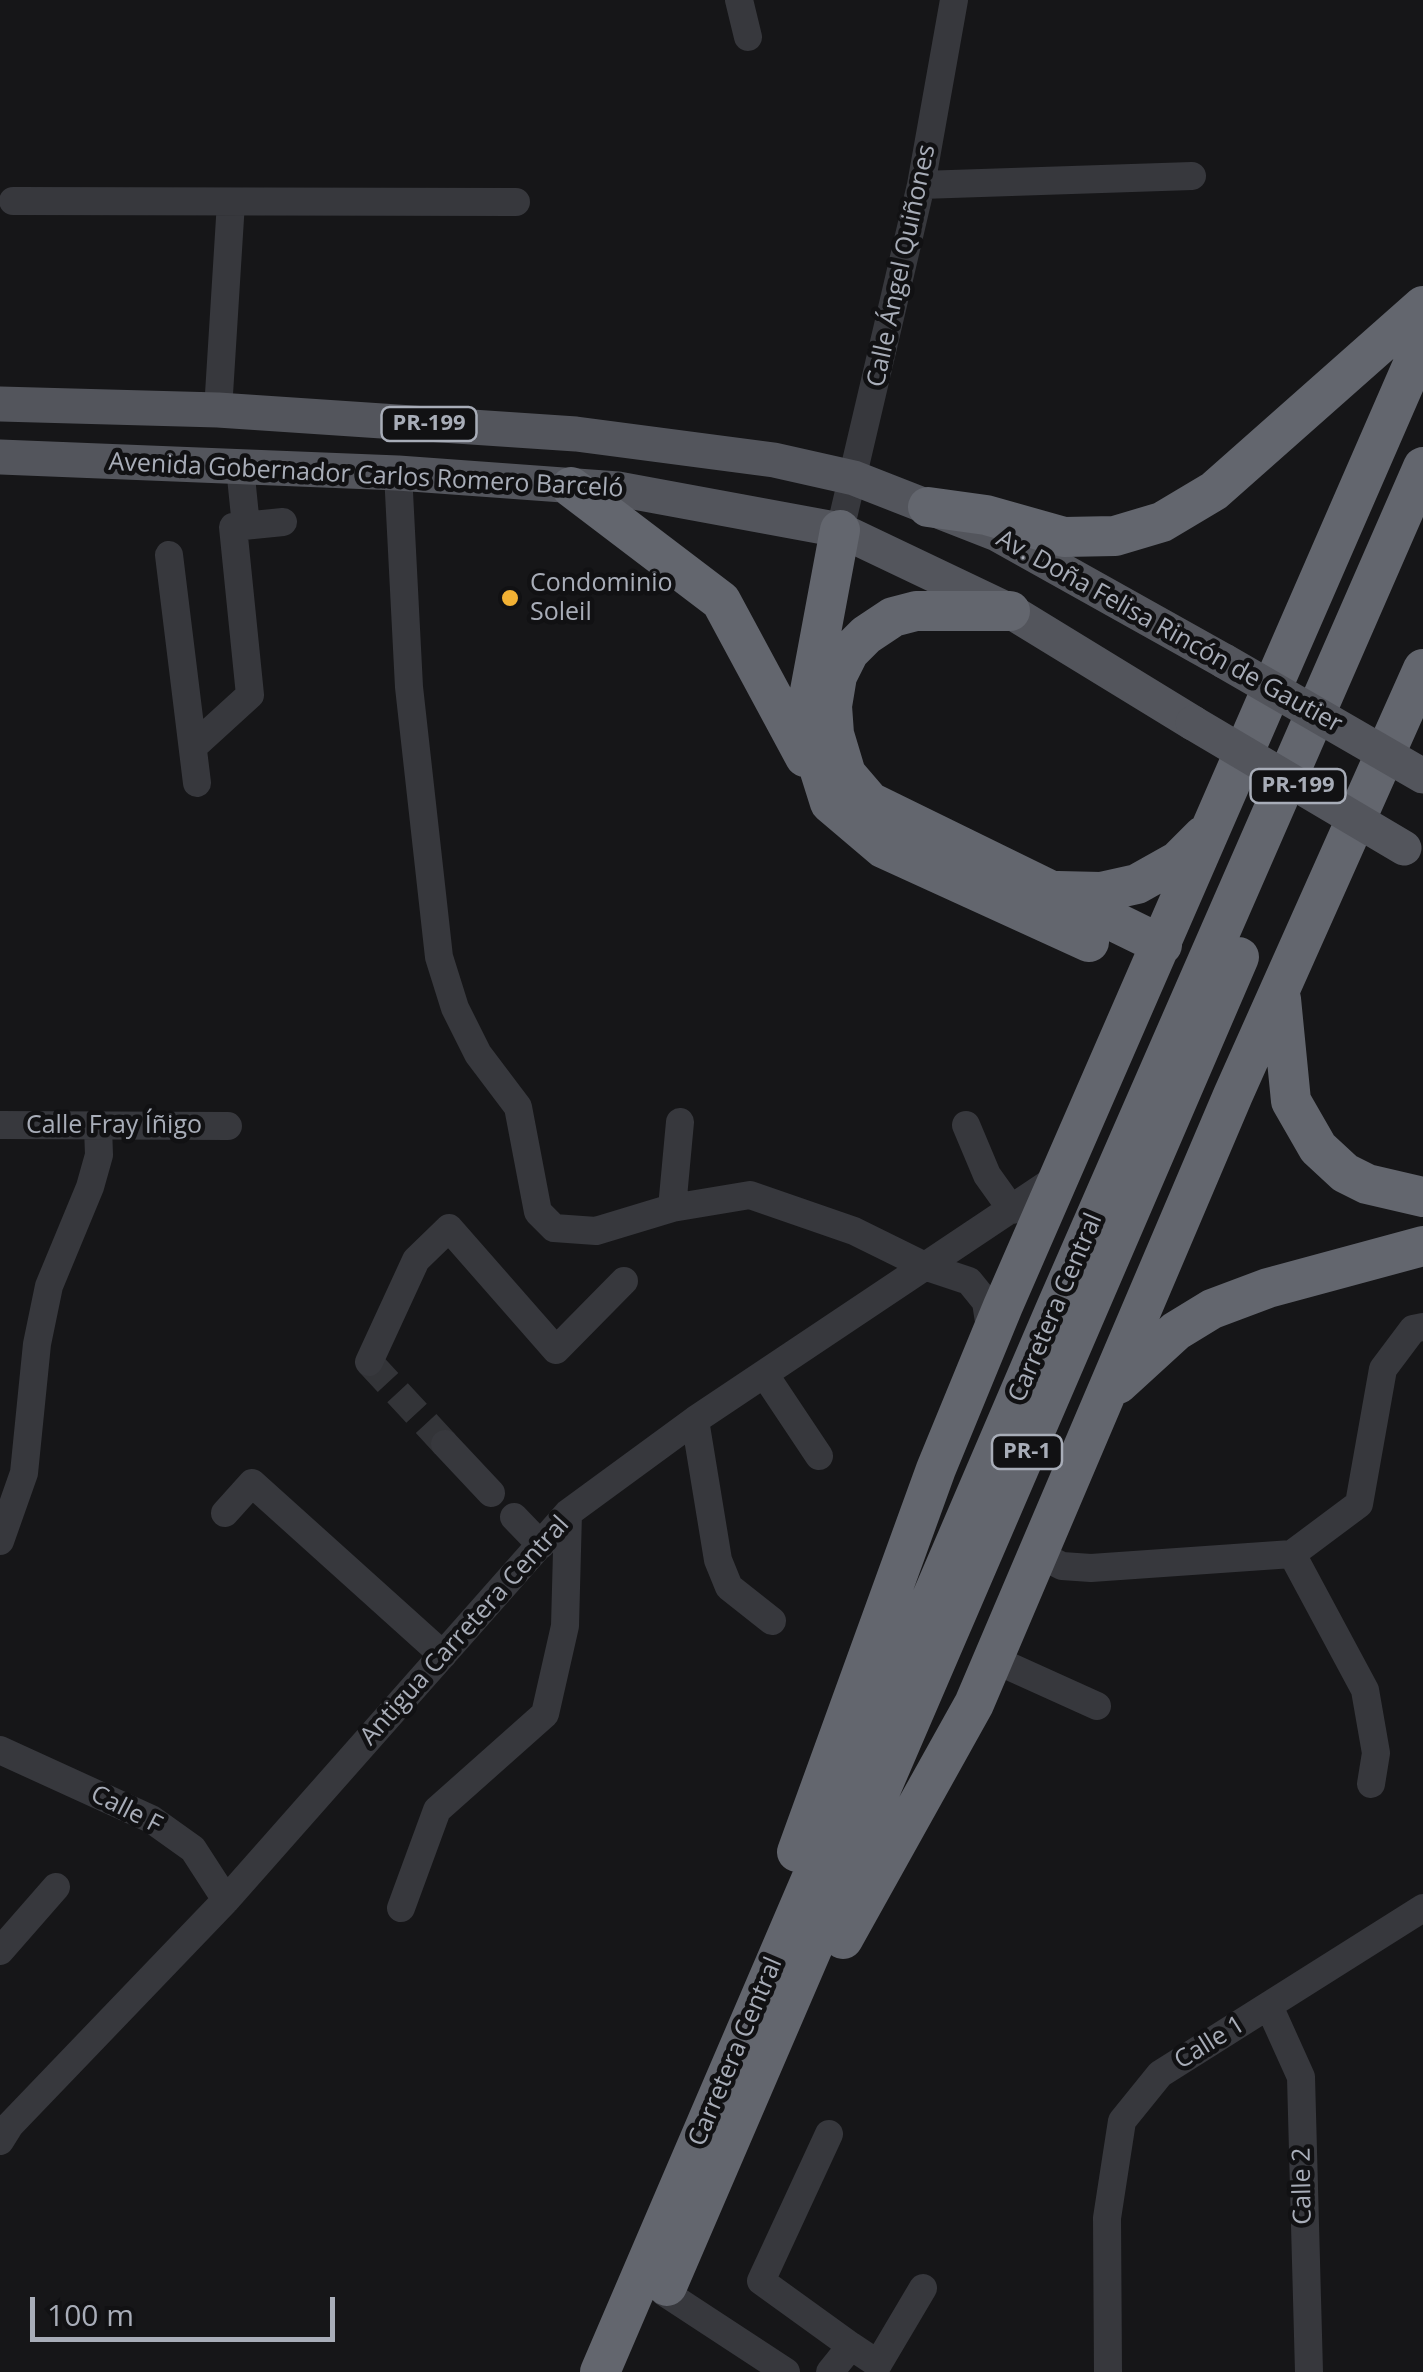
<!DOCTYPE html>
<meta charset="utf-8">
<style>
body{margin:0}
#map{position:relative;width:1423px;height:2372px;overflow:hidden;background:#161618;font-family:"Open Sans",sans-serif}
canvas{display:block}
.scale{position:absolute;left:30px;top:2297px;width:305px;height:45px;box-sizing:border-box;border:5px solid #a8adb8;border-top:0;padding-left:12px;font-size:30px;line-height:35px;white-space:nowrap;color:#a8adb8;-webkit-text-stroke:8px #111113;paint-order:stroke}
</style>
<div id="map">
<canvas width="1423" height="2372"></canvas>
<div class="scale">100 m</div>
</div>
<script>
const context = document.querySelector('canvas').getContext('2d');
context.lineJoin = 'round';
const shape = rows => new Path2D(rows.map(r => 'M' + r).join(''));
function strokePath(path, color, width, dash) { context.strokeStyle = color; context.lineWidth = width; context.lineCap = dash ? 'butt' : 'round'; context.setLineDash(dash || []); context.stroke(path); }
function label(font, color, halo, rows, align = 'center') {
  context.font = font + ' "Open Sans",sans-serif'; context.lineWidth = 9; context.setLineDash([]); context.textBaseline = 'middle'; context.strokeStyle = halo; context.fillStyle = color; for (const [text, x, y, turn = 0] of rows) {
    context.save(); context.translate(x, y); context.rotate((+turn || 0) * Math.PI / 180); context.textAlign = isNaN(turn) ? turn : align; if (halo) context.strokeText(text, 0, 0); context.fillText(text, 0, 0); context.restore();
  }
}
strokePath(shape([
 [369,1362,445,1444]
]), '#333438', 28, [28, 14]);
strokePath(shape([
 [739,0,748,37],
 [921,185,1192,176],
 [13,201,516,202],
 [218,410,231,202],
 [240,467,246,526],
 [398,473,409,687,439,957,455,1008,478,1054,518,1107,538,1212,554,1228,596,1231,672,1208,750,1195,854,1231,927,1267,969,1281,986,1302,991,1335],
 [840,530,921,185,954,0],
 [169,555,197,783],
 [193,747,250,695,233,527,283,522],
 [0,1125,228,1126],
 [966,1125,987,1175,1012,1210],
 [672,1208,680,1122],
 [369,1362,416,1260,449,1228,556,1350,624,1281],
 [765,1375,819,1456],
 [695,1420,718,1560,729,1587,772,1621],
 [445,1444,491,1493],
 [225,1513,252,1483,443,1655],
 [514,1517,541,1545],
 [0,1541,24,1473,37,1344,49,1286,90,1187,99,1155,98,1127],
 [1038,1554,1062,1566,1091,1568,1292,1554,1359,1504,1383,1369,1413,1329,1423,1327],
 [1292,1554,1365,1690,1376,1753,1371,1784],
 [993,1659,1097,1706],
 [0,1750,151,1819,193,1849,226,1900],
 [401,1908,437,1810,545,1714,565,1626,568,1513],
 [0,1951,56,1887],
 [1269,2006,1301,2077,1309,2372],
 [829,2134,761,2281,851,2346,830,2372],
 [0,2141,10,2125,226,1900,568,1513,695,1420,1057,1178],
 [664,2292,786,2372],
 [851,2346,878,2364,923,2288],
 [1108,2372,1107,2218,1122,2121,1160,2074,1423,1908]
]), '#37383d', 28);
strokePath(shape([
 [0,404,218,410,576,434,774,460,854,478,997,534,1224,661],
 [0,457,398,473,618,489,840,530,1010,611,1193,723]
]), '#53555c', 35);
strokePath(shape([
 [571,487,721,601,805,757],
 [928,507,986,515,1064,537,1115,536,1162,522,1214,491,1423,306],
 [840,530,807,707,813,749,830,803,883,848,1089,942],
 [1010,611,916,611,893,617,866,635,849,652,837,676,832,706,834,734,846,774,870,802,1162,945],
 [1058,891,1101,892,1137,884,1178,861,1203,836],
 [1281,999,1291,1101,1318,1148,1345,1173,1367,1184,1423,1197],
 [1118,1384,1176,1331,1212,1309,1268,1288,1423,1246],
 [797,1852,936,1469,1003,1306,1423,341],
 [843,1939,974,1704,1233,1095,1423,669],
 [667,2286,1239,957],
 [600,2372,1056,1308,1423,467]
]), '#63666e', 40);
strokePath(shape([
 [1224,661,1423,776],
 [1193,723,1404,848]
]), '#53555c', 35);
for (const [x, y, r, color] of [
 [510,598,10,"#f2b134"]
]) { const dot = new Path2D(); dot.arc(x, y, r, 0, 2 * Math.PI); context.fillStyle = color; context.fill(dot); strokePath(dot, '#111113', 4); }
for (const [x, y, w] of [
 [429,424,95],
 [1298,786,95],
 [1027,1452,70]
]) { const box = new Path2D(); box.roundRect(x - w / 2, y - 17, w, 34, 8); context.fillStyle = '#111113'; context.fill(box); strokePath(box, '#a8adb8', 2.5); }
label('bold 22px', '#a8adb8', null, [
 ["PR-199",429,424],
 ["PR-199",1298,786],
 ["PR-1",1027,1452]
]);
label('25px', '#a8adb8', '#111113', [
 ["Calle Ángel Quiñones",902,266,-78],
 ["Avenida Gobernador Carlos Romero Barceló",366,476,3],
 ["Av. Doña Felisa Rincón de Gautier",1169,632,29],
 ["Calle Fray Íñigo",114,1126],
 ["Carretera Central",1056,1308,-67],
 ["Antigua Carretera Central",465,1631,-48],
 ["Calle F",126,1810,27],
 ["Calle 1",1210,2043,-32],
 ["Carretera Central",736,2052,-67],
 ["Calle 2",1303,2186,-91]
]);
label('25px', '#a8adb8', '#111113', [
 ["Condominio",530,584],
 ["Soleil",530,613]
], 'left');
</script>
